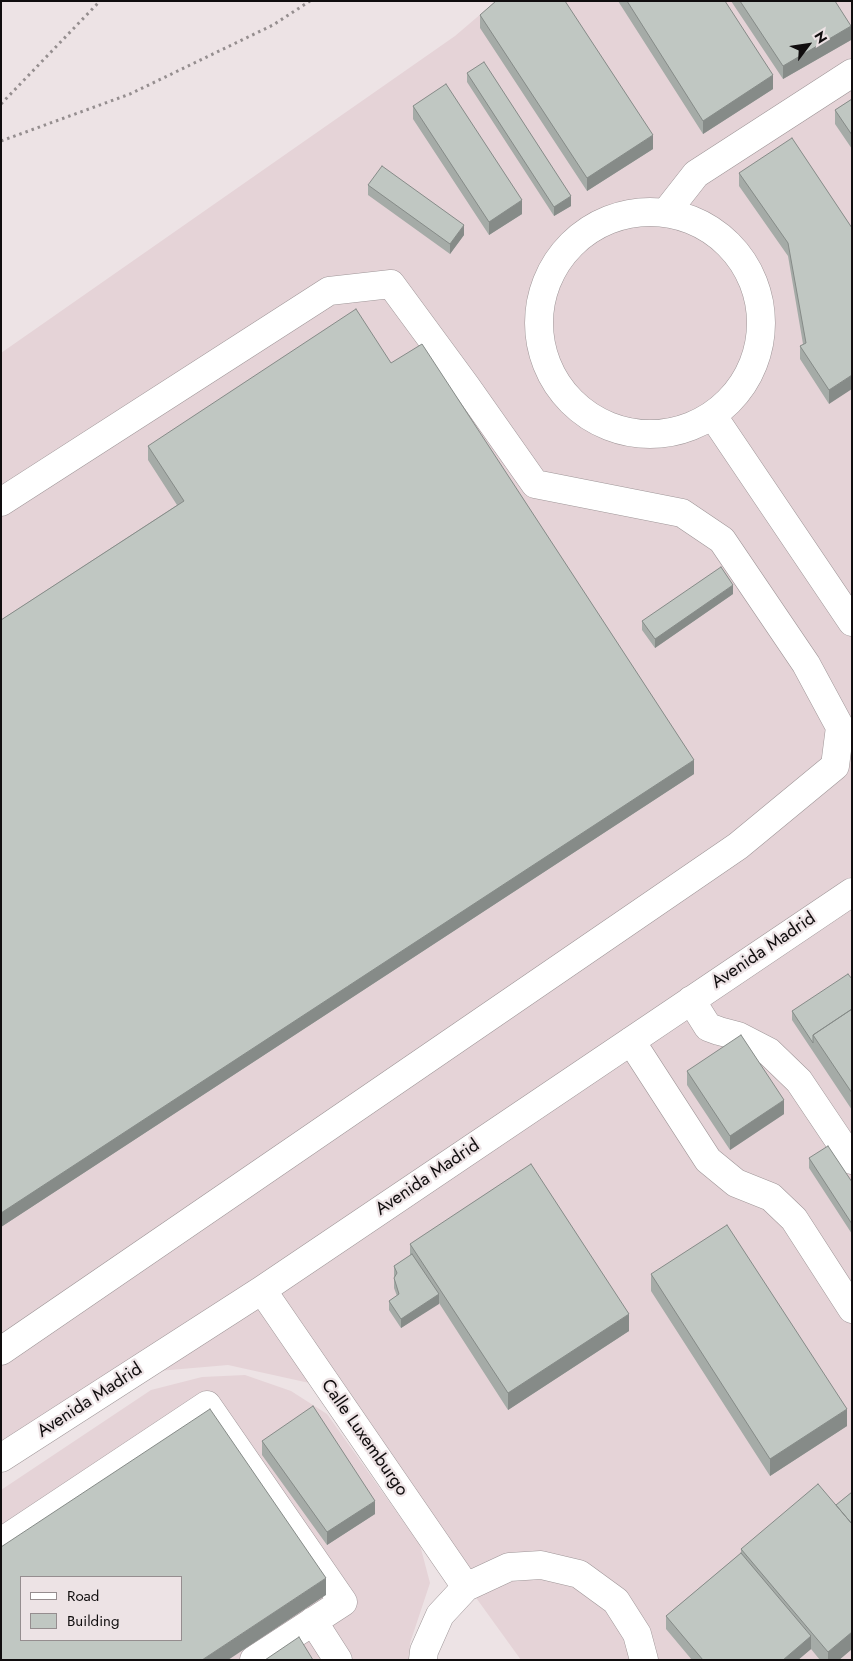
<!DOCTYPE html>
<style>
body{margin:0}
#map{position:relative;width:853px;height:1661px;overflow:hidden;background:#ede3e5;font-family:Jost,sans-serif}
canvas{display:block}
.frame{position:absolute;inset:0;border:2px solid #100d0e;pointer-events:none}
.legend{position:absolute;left:20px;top:1576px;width:162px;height:65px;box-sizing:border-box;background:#ede3e5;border:1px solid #958d8f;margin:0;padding:6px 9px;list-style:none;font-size:15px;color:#100d0e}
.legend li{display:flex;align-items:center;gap:10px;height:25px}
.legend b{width:25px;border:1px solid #958d8f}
.north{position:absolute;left:783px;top:20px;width:50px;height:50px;-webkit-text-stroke:4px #ede3e5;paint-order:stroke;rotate:59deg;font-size:14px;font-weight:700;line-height:20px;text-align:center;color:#100d0e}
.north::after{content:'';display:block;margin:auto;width:18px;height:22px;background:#100d0e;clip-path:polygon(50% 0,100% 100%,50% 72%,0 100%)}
</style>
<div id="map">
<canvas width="853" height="1661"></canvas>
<div class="frame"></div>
<ul class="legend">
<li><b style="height:6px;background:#fff"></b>Road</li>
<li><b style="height:14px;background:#c0c7c2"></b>Building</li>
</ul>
<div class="north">N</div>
</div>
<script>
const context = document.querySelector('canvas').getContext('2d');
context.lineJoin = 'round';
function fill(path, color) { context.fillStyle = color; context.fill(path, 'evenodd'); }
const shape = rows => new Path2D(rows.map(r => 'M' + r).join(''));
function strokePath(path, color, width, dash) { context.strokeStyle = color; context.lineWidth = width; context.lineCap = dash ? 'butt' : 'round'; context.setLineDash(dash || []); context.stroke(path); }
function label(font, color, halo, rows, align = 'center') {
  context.font = font + ' Jost,sans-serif'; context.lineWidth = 4.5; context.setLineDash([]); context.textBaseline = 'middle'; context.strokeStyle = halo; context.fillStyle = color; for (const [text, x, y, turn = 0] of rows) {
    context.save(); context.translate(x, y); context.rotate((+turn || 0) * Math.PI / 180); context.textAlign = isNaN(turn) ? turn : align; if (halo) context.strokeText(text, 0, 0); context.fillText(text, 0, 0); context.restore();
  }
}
fill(shape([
 [496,1,852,1,852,1660,521,1660,323,1386,228,1365,158,1371,1,1472,1,353,455,36],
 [245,1375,291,1391,327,1414,420,1545,430,1583,410,1643,409,1660,1,1660,1,1490,151,1390,202,1377],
 [21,1577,181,1577,181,1640,21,1640]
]), '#e5d3d7');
const minor = shape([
 [667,211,696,174,852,73],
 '539 323a111 111 0 1 1 222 0a111 111 0 1 1-222 0Z',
 [713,416,852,622],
 [1,502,329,291,391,284,466,386,535,484,682,513,722,540,806,664,840,727,835,766,738,846,1,1351],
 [691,1000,708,1027,719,1031,738,1036,769,1052,799,1081,852,1160],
 [631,1041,708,1160,736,1183,771,1197,794,1219,852,1309],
 [262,1290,466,1587],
 [1,1458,262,1290,852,892],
 [1,1542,207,1405,343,1602,254,1660],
 [313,1621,338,1660],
 [423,1660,424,1651,440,1615,466,1587,509,1567,541,1565,579,1574,616,1601,637,1634,644,1660]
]);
strokePath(minor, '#9f9698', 29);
strokePath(shape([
 [1,104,100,1],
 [1,141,130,94,273,25,310,1]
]), '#958e8f', 3, [2.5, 4]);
strokePath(minor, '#fff', 28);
fill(shape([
 [618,1,725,1,773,89,703,134],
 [731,1,835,1,851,40,783,79],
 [480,15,653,149,587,191,480,28],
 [467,73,571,206,554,216,467,82],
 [852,99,852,149,835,124,835,110],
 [413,106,522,214,489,235,413,119],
 [739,173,852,228,829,404,800,359,800,346,803,344,788,256,739,186],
 [368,185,464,235,450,254,368,195],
 [391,363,694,774,1,1227,1,620,177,505,148,460,148,446],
 [733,594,655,648,642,630,642,621],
 [852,979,852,1110,792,1020,792,1011],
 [687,1071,784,1114,730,1150,687,1085],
 [809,1158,852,1182,852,1234,809,1168],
 [410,1244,629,1331,508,1410,439,1303,401,1328,389,1310,389,1301,397,1296,394,1288,394,1266,410,1256],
 [651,1274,847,1426,770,1476,651,1291],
 [262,1441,375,1514,327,1545,262,1455],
 [852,1492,852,1649,839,1660,820,1660,811,1649,798,1660,692,1660,666,1629,666,1616,741,1553,741,1549,836,1505]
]), '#a5aba7');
fill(shape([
 [851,26,851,40,783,79,783,66],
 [773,75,773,89,703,134,703,121],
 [653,135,653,149,587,191,587,178],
 [571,196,571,206,554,216,554,207],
 [522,200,522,214,489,235,489,222],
 [464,225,464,235,450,254,450,244],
 [852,375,852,389,829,404,829,390],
 [733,585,733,594,655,648,655,639],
 [694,760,694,774,1,1227,1,1213],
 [784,1100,784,1114,730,1150,730,1136],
 [439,1294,439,1304,401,1328,401,1319],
 [629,1314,629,1331,508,1410,508,1393],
 [847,1409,847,1426,770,1476,770,1459],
 [375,1501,375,1514,327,1545,327,1532],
 [326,1578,326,1595,228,1660,202,1660],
 [852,1632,852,1649,839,1660,828,1660,828,1652],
 [811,1636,811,1649,798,1660,783,1660]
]), '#868b88');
const building = shape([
 [496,1,565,1,653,135,587,178,480,15,496,1],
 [627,1,725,1,773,75,703,121,627,1],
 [740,1,835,1,851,26,783,66,740,1],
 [484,62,571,196,554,207,467,73,484,62],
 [446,84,522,200,489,222,413,106,446,84],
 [852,99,852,135,835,110,852,99],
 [792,138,852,228,852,375,829,390,800,346,806,343,788,243,739,173,792,138],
 [382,166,464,225,450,244,368,185,382,166],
 [356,309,391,363,422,344,694,760,1,1213,1,620,184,501,148,446,356,309],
 [721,567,733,585,655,639,642,621,721,567],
 [848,974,852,979,852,1009,813,1035,813,1043,792,1011,848,974],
 [852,1009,852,1093,813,1035,852,1009],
 [741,1035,784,1100,730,1136,687,1071,741,1035],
 [828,1146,852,1182,852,1224,809,1158,828,1146],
 [531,1164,629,1314,508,1393,410,1244,531,1164],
 [727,1225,847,1409,770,1459,651,1274,727,1225],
 [412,1254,439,1294,401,1319,389,1301,399,1294,394,1278,397,1273,394,1266,412,1254],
 [313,1406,375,1501,327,1532,262,1441,313,1406],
 [210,1409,326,1578,202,1660,1,1660,1,1547,210,1409],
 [21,1577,181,1577,181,1640,21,1640,21,1577],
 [818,1484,852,1524,852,1632,828,1652,741,1549,818,1484],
 [852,1492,852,1524,836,1505,852,1492],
 [741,1553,811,1636,783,1660,703,1660,666,1616,741,1553],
 [299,1637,313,1660,265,1660,299,1637]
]);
fill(building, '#c0c7c2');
strokePath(building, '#868b88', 1);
label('18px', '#100d0e', '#ede3e5', [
 ["Avenida Madrid",764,951,-34],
 ["Avenida Madrid",428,1178,-34],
 ["Avenida Madrid",90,1401,-33],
 ["Calle Luxemburgo",364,1438,55]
]);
</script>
